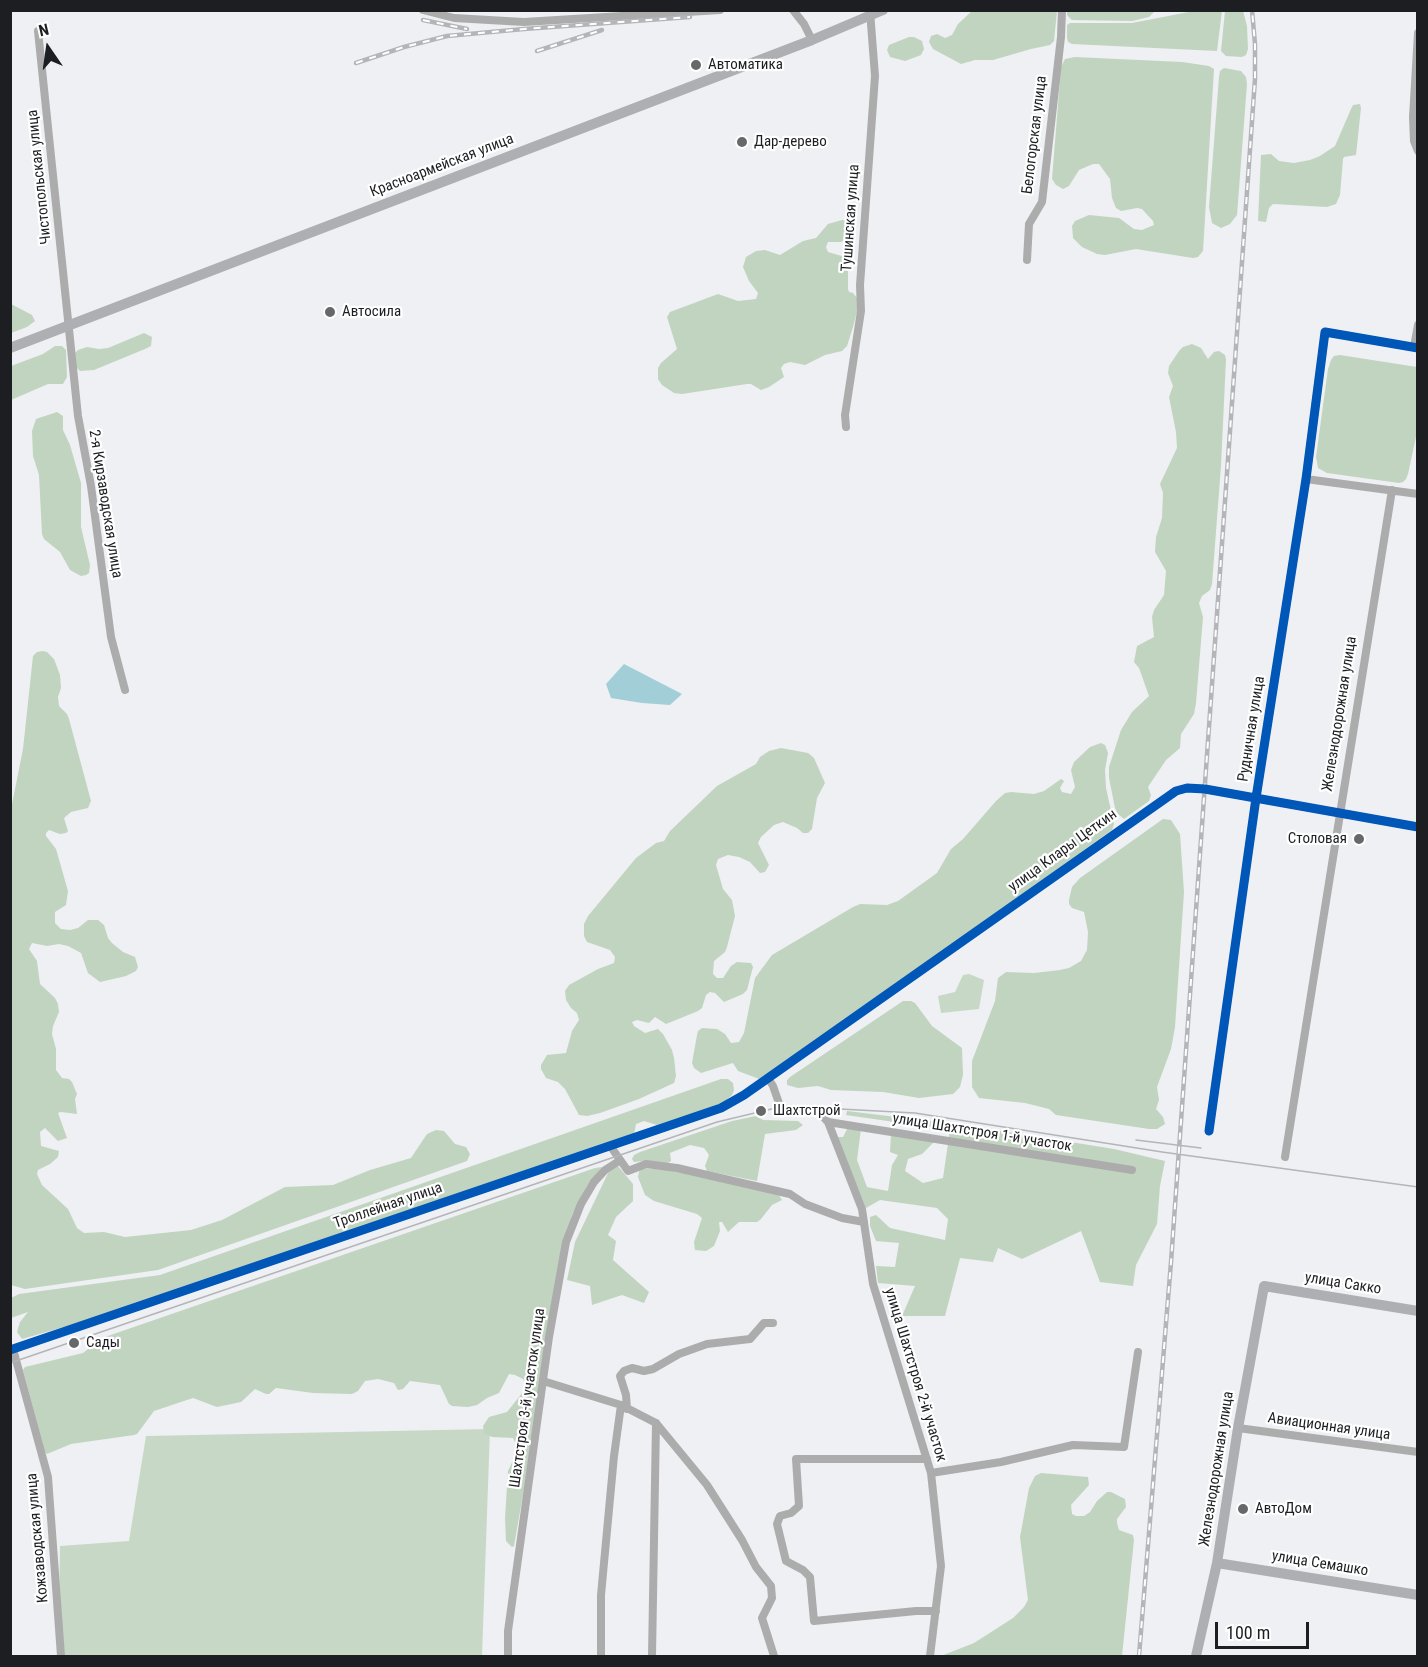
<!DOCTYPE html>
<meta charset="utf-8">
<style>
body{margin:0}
#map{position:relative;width:1428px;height:1667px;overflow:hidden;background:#eef0f3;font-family:"Roboto Condensed",sans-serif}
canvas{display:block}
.frame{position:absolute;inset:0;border:12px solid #1d1e21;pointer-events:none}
.north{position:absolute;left:18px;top:18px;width:60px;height:60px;-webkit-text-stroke:4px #fff;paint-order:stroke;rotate:347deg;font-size:16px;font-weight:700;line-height:24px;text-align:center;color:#1d1e21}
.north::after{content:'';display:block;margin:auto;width:21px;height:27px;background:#1d1e21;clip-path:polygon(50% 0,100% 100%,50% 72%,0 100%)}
.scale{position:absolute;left:1215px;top:1622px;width:94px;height:27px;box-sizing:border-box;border:3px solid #1d1e21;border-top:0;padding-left:8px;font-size:18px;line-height:21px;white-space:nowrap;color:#1d1e21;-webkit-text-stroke:4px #fff;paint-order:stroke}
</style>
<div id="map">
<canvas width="1428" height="1667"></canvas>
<div class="frame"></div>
<div class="north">N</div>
<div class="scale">100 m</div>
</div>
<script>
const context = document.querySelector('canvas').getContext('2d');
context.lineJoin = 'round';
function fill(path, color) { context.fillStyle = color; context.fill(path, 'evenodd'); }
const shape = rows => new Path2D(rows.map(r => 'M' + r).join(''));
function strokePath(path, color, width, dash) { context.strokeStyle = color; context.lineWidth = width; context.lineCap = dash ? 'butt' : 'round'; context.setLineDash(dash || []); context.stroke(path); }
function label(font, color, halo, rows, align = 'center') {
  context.font = font + ' "Roboto Condensed",sans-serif'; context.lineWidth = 4.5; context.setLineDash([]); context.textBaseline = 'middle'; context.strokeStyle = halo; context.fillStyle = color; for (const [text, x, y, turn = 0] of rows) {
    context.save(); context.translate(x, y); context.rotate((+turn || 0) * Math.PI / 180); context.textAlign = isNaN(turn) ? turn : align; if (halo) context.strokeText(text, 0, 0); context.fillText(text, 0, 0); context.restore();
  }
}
fill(shape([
 [969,974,984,980,979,1009,941,1013,938,996,955,992,963,975],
 [490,1429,482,1656,58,1656,60,1546,129,1541,146,1436]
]), '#c7d9c6');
fill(shape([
 [972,11,1057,11,1054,41,1050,45,1031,49,993,60,975,60,961,64,933,49,929,42,931,36,937,34,945,38,952,35,958,24],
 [1067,11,1067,10,1155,11,1149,17,1132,21,1072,20,1067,15],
 [1194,11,1222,11,1217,51,1072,44,1068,42,1067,38,1067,25,1070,23,1132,23],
 [1225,11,1243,11,1247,26,1248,49,1246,55,1242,57,1226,56,1221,51],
 [909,37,914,37,922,41,924,49,921,55,905,61,890,57,887,50,889,45],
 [1075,57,1182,62,1209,66,1214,69,1203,251,1198,257,1193,258,1136,249,1105,255,1097,254,1082,247,1073,238,1072,226,1075,221,1089,215,1119,218,1134,229,1142,230,1154,225,1153,221,1142,209,1137,208,1121,211,1116,208,1112,198,1110,179,1099,164,1093,164,1079,170,1069,186,1063,189,1056,185,1052,179,1061,67,1065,59],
 [1224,68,1241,71,1246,77,1247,84,1237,215,1230,224,1221,228,1212,223,1209,207,1219,77,1220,71],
 [1360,104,1361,108,1356,155,1344,157,1343,159,1340,195,1336,204,1327,207,1273,204,1269,208,1266,222,1258,221,1261,155,1271,154,1279,161,1294,163,1310,160,1320,156,1335,146,1351,109,1353,105],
 [842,220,847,221,850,225,848,238,841,242,828,242,826,247,828,252,845,257,848,263,848,289,849,292,853,293,857,298,857,312,853,327,847,346,842,351,825,355,805,365,790,362,784,364,781,368,784,377,769,387,761,390,751,384,747,384,682,394,674,393,662,385,658,379,658,368,661,363,677,349,667,317,670,312,718,294,738,301,756,299,758,293,749,281,743,267,746,257,756,251,765,250,780,255,803,241,816,238,828,224],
 [11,304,32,315,35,321,27,327,11,333],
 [144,333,152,337,151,346,145,349,94,370,80,371,76,367,75,353,78,350,87,347,99,349,108,348],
 [1192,344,1201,348,1208,359,1214,352,1219,351,1225,355,1226,359,1221,466,1212,584,1210,590,1202,596,1199,603,1203,617,1196,703,1194,714,1181,734,1180,748,1166,760,1148,787,1151,795,1149,801,1124,819,1118,814,1115,808,1109,778,1109,767,1121,730,1132,712,1149,696,1139,668,1134,662,1137,646,1154,637,1152,617,1154,610,1164,595,1166,571,1155,552,1156,537,1162,518,1163,493,1160,484,1177,448,1176,432,1169,397,1173,386,1168,373,1169,366,1179,351,1183,347],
 [55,346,62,346,66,350,67,377,63,384,48,384,11,400,11,366,43,354],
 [1340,355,1417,367,1417,432,1408,474,1406,479,1403,482,1399,483,1327,473,1318,468,1316,457,1328,369,1331,360,1334,356],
 [57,412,63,416,63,430,70,445,81,483,81,527,90,565,89,573,86,575,81,576,70,570,60,552,44,539,42,534,39,475,33,456,32,431,36,419],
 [43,651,47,652,54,659,60,675,61,688,58,697,59,706,67,714,69,719,91,801,88,808,71,812,64,818,68,831,66,833,60,834,49,830,46,833,46,836,56,849,68,891,66,905,55,912,55,923,61,929,70,930,78,928,88,920,98,920,104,925,108,938,112,943,123,952,135,957,138,967,136,971,126,976,100,982,88,973,81,953,68,946,59,944,47,946,32,943,29,949,37,961,40,984,55,998,58,1004,59,1012,53,1026,52,1034,56,1049,56,1070,62,1078,69,1079,72,1082,77,1094,75,1099,77,1114,61,1112,58,1113,67,1138,58,1141,45,1128,40,1132,41,1146,59,1151,58,1157,50,1164,38,1170,37,1174,42,1185,68,1209,77,1228,84,1233,104,1232,125,1237,191,1230,222,1220,285,1187,333,1185,370,1170,411,1158,427,1134,436,1130,444,1131,455,1144,466,1147,470,1154,467,1161,158,1270,25,1289,11,1285,11,809,23,749,33,656,37,652],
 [1101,743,1105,745,1108,753,1105,770,1106,788,1114,824,1112,830,762,1080,738,1071,733,1063,701,1073,694,1068,692,1063,697,1035,698,1031,702,1028,717,1029,725,1034,731,1043,739,1042,744,1033,755,978,772,955,853,907,860,904,887,905,898,901,937,873,951,849,963,839,996,801,1005,793,1011,792,1034,794,1044,791,1061,779,1064,781,1060,788,1062,792,1071,794,1075,787,1071,770,1074,762,1090,747],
 [781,748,808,753,814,758,825,783,817,798,812,829,808,833,803,833,797,828,783,822,774,825,761,837,758,843,769,865,765,872,760,873,750,862,739,857,728,855,718,859,716,865,723,889,732,900,735,916,727,947,725,952,714,961,713,974,717,978,723,978,731,966,737,962,751,963,753,967,747,990,743,994,724,1002,715,993,710,992,706,995,702,1008,698,1011,666,1024,655,1017,649,1023,637,1020,632,1022,634,1026,645,1033,658,1029,663,1034,672,1050,674,1058,676,1076,674,1083,639,1099,600,1113,587,1116,579,1115,565,1089,558,1082,546,1078,541,1069,541,1065,547,1055,566,1053,572,1031,579,1020,577,1013,571,1008,566,1000,565,991,569,985,598,969,614,963,615,957,610,950,587,942,584,936,584,924,588,916,636,858,656,843,664,841,670,831,717,786,756,764,760,757,769,751],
 [1163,819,1171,820,1180,834,1184,892,1175,1027,1171,1049,1157,1087,1159,1100,1156,1109,1163,1117,1165,1124,1157,1129,1149,1129,1056,1115,1049,1109,1025,1103,979,1098,972,1087,972,1061,995,1001,998,978,1006,972,1034,973,1060,970,1069,968,1081,961,1087,950,1088,932,1084,912,1072,908,1069,904,1069,900,1072,887,1080,878],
 [903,1001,911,1001,915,1003,932,1026,962,1048,963,1075,960,1087,953,1094,919,1098,883,1092,831,1090,818,1086,798,1088,787,1085,787,1080,790,1077],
 [721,1079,728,1079,733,1083,734,1090,732,1095,724,1102,703,1111,657,1125,644,1121,636,1124,634,1134,78,1323,22,1339,17,1332,20,1322,28,1312,11,1318,11,1298,19,1294,160,1275],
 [847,1111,970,1126,1114,1149,1165,1161,1160,1186,1157,1224,1136,1265,1133,1286,1100,1282,1081,1231,1022,1259,998,1248,993,1262,960,1258,945,1316,902,1316,915,1286,878,1283,876,1266,895,1267,899,1243,876,1241,870,1226,870,1217,876,1215,890,1228,945,1240,948,1219,937,1208,880,1200,866,1208,837,1137,843,1137,848,1127,861,1129,857,1160,867,1187,888,1191,892,1165,898,1155,890,1152,891,1133,937,1139,922,1154,908,1159,905,1171,923,1183,943,1178,950,1130,846,1115],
 [756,1116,763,1120,798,1121,803,1125,796,1130,765,1134,757,1181,707,1171,705,1166,709,1155,707,1152,704,1148,690,1145,670,1153,671,1161,666,1164,644,1161,634,1162,632,1159,634,1155,640,1152,732,1121],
 [618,1166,633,1184,633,1201,616,1217,608,1235,616,1241,613,1260,649,1292,644,1303,622,1295,592,1305,590,1286,567,1280,575,1242,610,1169],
 [602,1167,587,1186,572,1215,514,1546,512,1547,506,1541,505,1518,508,1471,516,1454,515,1442,513,1438,492,1437,484,1433,483,1426,489,1417,507,1412,523,1392,526,1383,523,1379,515,1375,509,1374,499,1393,487,1398,477,1405,468,1407,452,1406,449,1404,440,1385,410,1381,403,1389,398,1390,394,1383,378,1379,365,1381,358,1391,352,1394,313,1393,276,1388,269,1394,266,1394,255,1389,241,1402,217,1407,193,1398,154,1411,137,1434,134,1435,71,1444,47,1454,45,1452,23,1370,25,1367,83,1353,102,1338,595,1168],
 [640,1168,670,1170,779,1195,782,1200,772,1205,761,1219,757,1222,739,1222,728,1232,722,1222,719,1222,720,1231,714,1246,706,1251,695,1250,694,1242,702,1218,697,1214,654,1201,645,1195,638,1177],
 [1041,1473,1088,1477,1089,1485,1071,1505,1072,1514,1076,1516,1084,1516,1090,1512,1097,1501,1107,1492,1111,1492,1125,1499,1126,1507,1117,1519,1117,1523,1119,1530,1133,1535,1134,1540,1122,1656,941,1656,974,1643,1013,1618,1024,1607,1028,1600,1020,1537,1029,1488,1035,1476]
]), '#c1d4c0');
fill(shape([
 [624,664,682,694,670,705,642,703,611,698,606,684]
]), '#a2ced8');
strokePath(shape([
 [423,10,454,18,524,22,720,10],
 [793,10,804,24,812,40],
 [38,31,78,416,91,486,111,637,125,690],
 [1418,33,1413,117,1414,141,1418,151],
 [1027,260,1029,224,1042,202,1061,37,1062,10],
 [1414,347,1418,325],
 [846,427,845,415,861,311,860,285,875,76,870,11],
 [1306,479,1418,494],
 [768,1078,773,1086,781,1109,818,1111,828,1122,862,1209,873,1284,931,1473,1001,1462,1073,1445,1124,1447,1138,1352],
 [828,1122,1132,1170],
 [1209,1131,1256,798,1306,479,1325,332,1418,348],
 [611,1147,628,1171,646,1164,677,1168,790,1194,805,1204,842,1218,864,1222],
 [1285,1157,1392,490],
 [13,1349,48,1477,61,1656],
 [10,1350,721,1108,744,1095,1176,791,1187,788,1205,789,1418,827],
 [543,1381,621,1405,656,1423,707,1485,742,1540,756,1567,771,1586,772,1598,762,1618,774,1656],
 [627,1409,626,1395,620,1376,624,1371,632,1368,644,1371,653,1369,679,1354,707,1344,750,1339,764,1323,773,1323],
 [1238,1428,1418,1452],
 [927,1459,796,1459,799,1506,791,1513,780,1516,777,1524,786,1561,803,1570,810,1577,814,1621,916,1611,936,1611],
 [508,1656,508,1631,549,1337,566,1242,581,1204,594,1182,605,1170,619,1161],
 [601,1656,601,1595,614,1456,621,1405],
 [652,1656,656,1423],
 [930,1656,941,1566,931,1473]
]), '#adacad', 8);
strokePath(shape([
 [10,348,812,40,883,10],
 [1217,1563,1418,1595],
 [1196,1656,1217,1563,1238,1428,1264,1286,1418,1311]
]), '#aeafb2', 10);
strokePath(shape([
 [1136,1140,1201,1148],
 [10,1363,717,1122,784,1106,915,1113,1162,1152,1418,1187]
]), '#b4b5b8', 1.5);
const rail = shape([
 [423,20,467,29],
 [537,51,602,30],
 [356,63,404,47,447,36,524,29,690,17],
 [1139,1656,1171,1262,1255,79,1255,44,1252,10]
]);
strokePath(rail, '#b4b5b8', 4.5);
strokePath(rail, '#fff', 2, [7]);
strokePath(shape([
 [1209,1131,1256,798,1306,479,1325,332,1418,348],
 [10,1350,721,1108,744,1095,1176,791,1187,788,1205,789,1418,827]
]), '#0057b8', 9);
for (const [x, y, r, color] of [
 [696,65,6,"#66686a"],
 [742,142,6,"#66686a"],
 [330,312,6,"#66686a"],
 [1359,839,6,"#66686a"],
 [761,1111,6,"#66686a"],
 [74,1343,6,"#66686a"],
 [1243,1509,6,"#66686a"]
]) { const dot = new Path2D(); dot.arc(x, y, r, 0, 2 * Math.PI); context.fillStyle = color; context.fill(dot); strokePath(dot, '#fff', 2); }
label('15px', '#1d1e21', '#fff', [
 ["Автоматика",708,65],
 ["Дар-дерево",754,142],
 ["Автосила",342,312],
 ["Столовая",1347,839,"right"],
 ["Шахтстрой",773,1111],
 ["Сады",86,1343],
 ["АвтоДом",1255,1509]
], 'left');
label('15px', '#1d1e21', '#fff', [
 ["Белогорская улица",1035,135,-83],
 ["Красноармейская улица",442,166,-21],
 ["Чистопольская улица",40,177,-96],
 ["Тушинская улица",851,218,-86],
 ["2-я Кирзаводская улица",105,504,81],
 ["Железнодорожная улица",1340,714,-81],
 ["Рудничная улица",1252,729,-81],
 ["улица Клары Цеткин",1063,851,-36],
 ["улица Шахтстроя 1-й участок",982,1133,9],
 ["Троллейная улица",388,1206,-19],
 ["улица Сакко",1343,1284,9],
 ["улица Шахтстроя 2-й участок",915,1375,73],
 ["Шахтстроя 3-й участок улица",528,1398,-82],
 ["Авиационная улица",1329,1427,8],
 ["Железнодорожная улица",1217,1469,-81],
 ["Кожзаводская улица",38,1538,-95],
 ["улица Семашко",1320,1564,9]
]);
</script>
